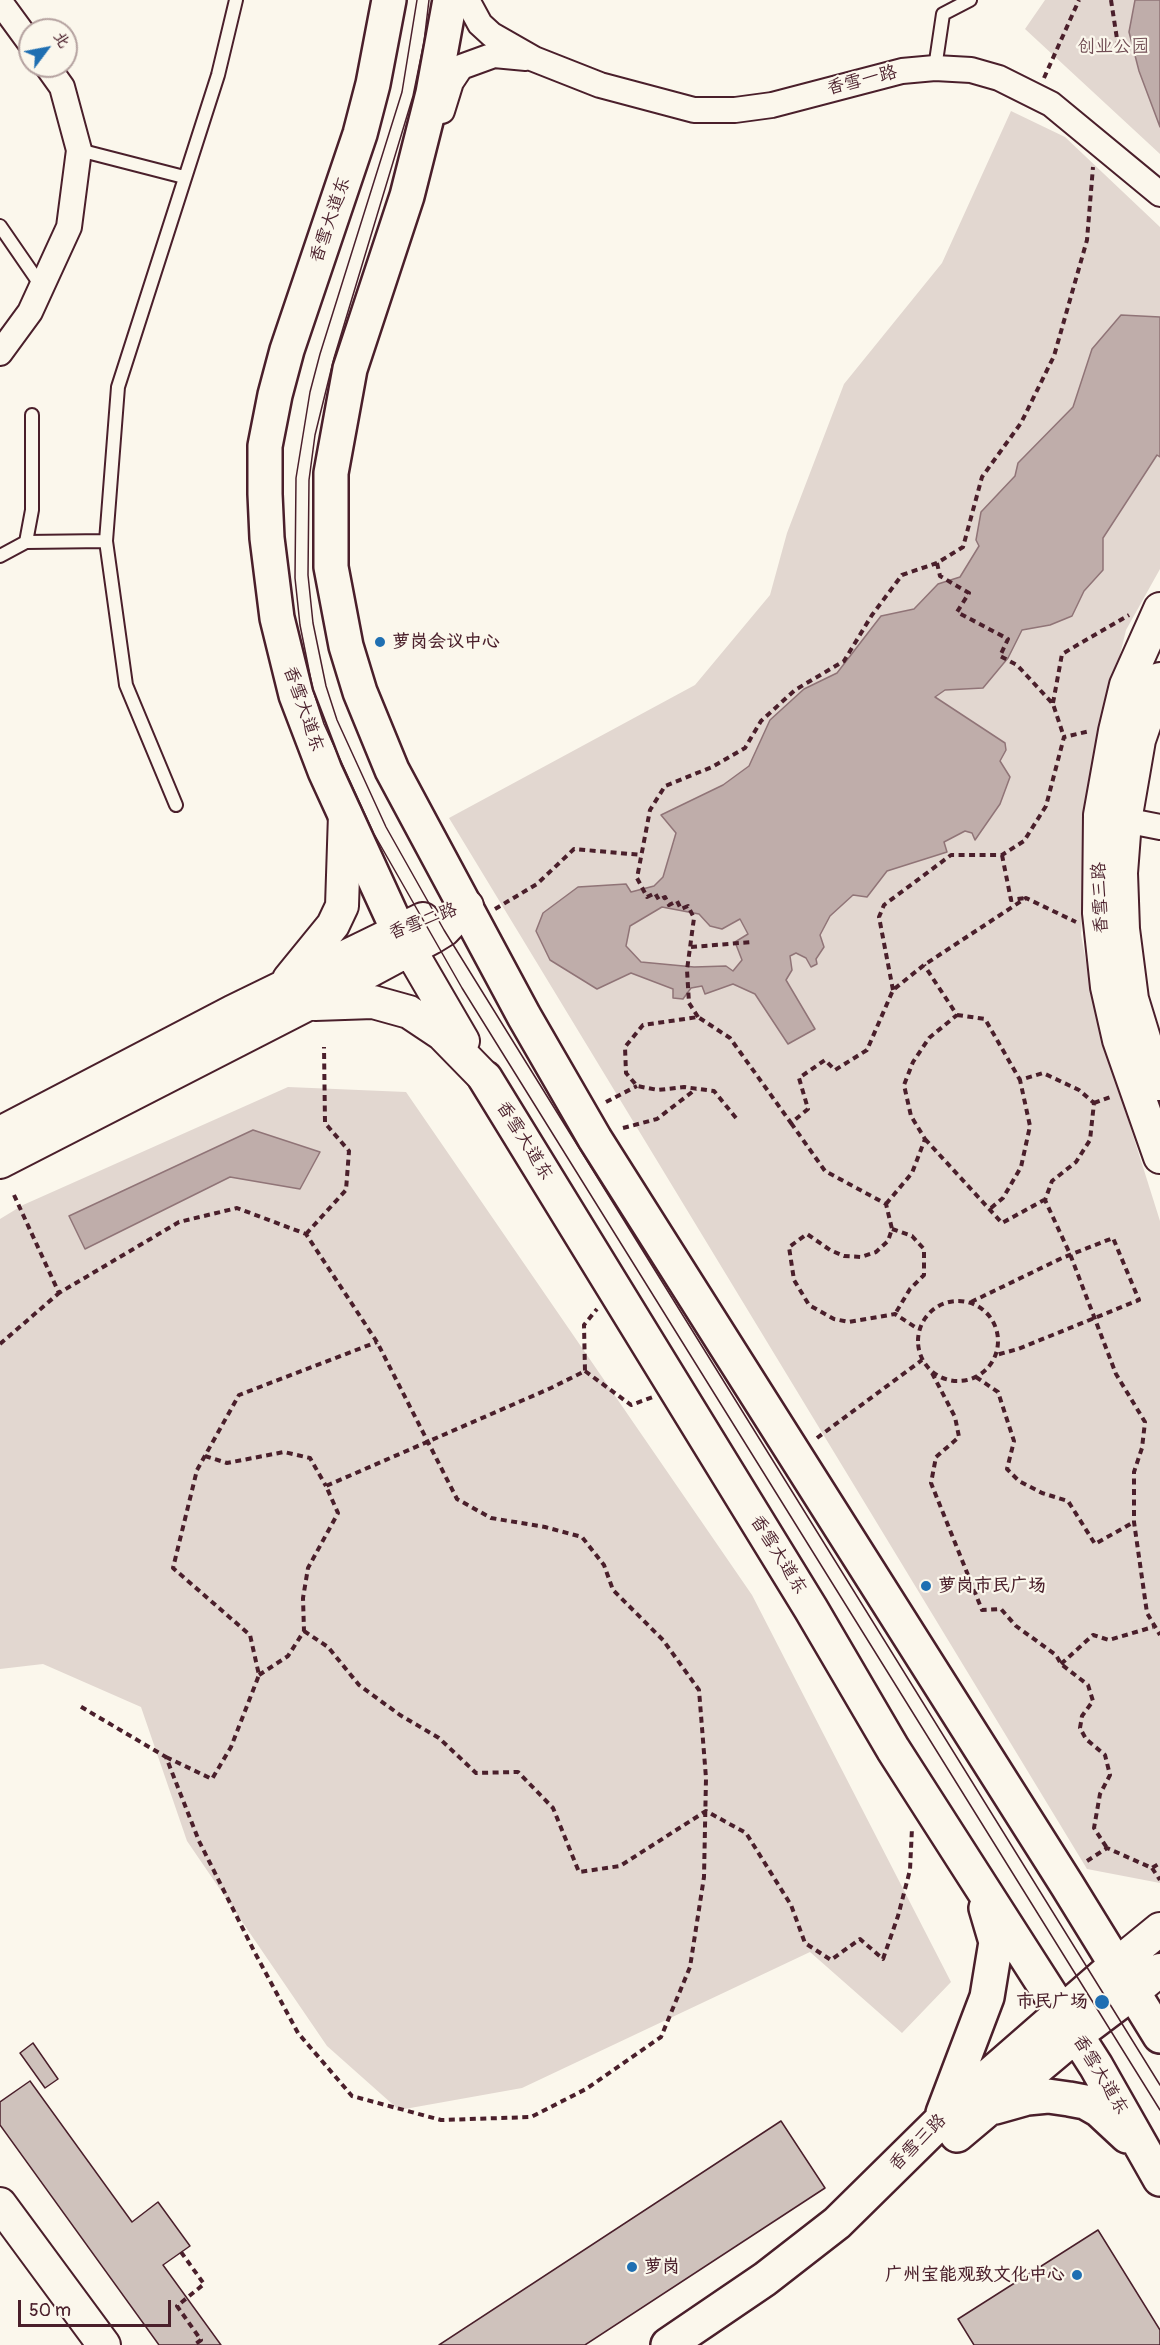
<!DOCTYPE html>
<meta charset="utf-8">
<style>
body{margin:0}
#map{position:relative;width:1160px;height:2345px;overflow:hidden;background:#fbf7ec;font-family:Pangolin,"LXGW WenKai TC",sans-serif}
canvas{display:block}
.north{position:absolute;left:18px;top:18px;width:60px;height:60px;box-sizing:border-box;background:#fbf7ec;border:2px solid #b4a19f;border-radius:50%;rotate:58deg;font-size:16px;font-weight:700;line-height:24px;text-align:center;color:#4a1f2b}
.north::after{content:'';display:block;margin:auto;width:21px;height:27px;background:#1f6fb2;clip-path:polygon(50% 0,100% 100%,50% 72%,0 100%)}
.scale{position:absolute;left:18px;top:2300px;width:153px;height:27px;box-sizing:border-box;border:3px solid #4a1f2b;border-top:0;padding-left:8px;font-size:18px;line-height:21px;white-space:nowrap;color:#4a1f2b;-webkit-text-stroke:4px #fbf7ec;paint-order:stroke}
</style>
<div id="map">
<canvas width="1160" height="2345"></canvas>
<div class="north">北</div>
<div class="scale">50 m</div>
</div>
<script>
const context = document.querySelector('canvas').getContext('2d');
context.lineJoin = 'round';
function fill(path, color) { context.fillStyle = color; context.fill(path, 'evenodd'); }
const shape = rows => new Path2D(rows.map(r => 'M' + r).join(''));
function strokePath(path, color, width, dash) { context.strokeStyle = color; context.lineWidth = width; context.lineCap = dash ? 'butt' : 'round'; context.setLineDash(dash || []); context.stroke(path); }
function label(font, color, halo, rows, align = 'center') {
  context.font = font + ' Pangolin,"LXGW WenKai TC",sans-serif'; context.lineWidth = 4.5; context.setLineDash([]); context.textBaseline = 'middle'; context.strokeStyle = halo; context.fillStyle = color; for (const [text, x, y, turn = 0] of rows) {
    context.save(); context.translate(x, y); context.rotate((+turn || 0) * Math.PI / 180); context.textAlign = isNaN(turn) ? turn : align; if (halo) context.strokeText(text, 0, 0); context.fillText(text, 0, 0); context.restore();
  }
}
fill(shape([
 [1045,0,1160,0,1160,154,1025,29],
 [1011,111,1065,137,1160,227,1160,569,1126,630,1098,746,1086,847,1081,934,1096,1018,1160,1221,1160,1883,1087,1869,449,818,695,685,770,595,787,533,844,384,942,263],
 [288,1087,406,1092,752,1595,951,1982,902,2033,810,1952,522,2088,399,2110,327,2046,187,1841,141,1707,43,1664,0,1669,0,1219,23,1205]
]), '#e2d7d0');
const water = shape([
 [1135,0,1160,0,1160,127,1139,71,1129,32,1135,0],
 [1121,315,1160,317,1160,457,1157,455,1103,538,1103,570,1084,591,1072,616,1050,625,1022,630,1008,658,983,688,945,690,935,697,1005,743,1006,750,1000,761,1010,777,1000,804,975,840,972,833,965,831,944,842,947,852,887,871,867,897,853,895,830,916,820,935,824,947,816,959,817,964,811,967,806,958,796,953,790,956,792,970,786,980,815,1029,788,1044,755,994,733,984,705,994,702,986,691,988,683,999,673,998,673,989,631,973,597,989,550,960,536,931,543,913,578,887,626,884,631,892,654,886,663,877,676,833,661,815,723,785,749,766,770,720,804,689,837,673,881,616,914,609,938,584,960,577,979,546,976,540,981,512,1015,476,1018,463,1073,407,1092,349,1121,315],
 [662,907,699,914,710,926,722,929,740,919,748,934,735,942,742,960,733,971,726,966,694,967,641,962,626,946,630,926,662,907],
 [253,1130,320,1152,300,1189,230,1177,85,1249,69,1216,253,1130]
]);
fill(water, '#bfadaa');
strokePath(water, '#907477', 1.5);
const building = shape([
 [33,2043,58,2079,45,2088,20,2053,33,2043],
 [30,2081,132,2222,158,2202,190,2246,163,2265,221,2345,159,2345,0,2125,0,2102,30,2081],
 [781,2121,825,2188,585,2345,439,2345,781,2121],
 [1098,2230,1160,2330,1160,2345,974,2345,958,2319,1098,2230]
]);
fill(building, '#cfc2bc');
strokePath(building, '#4a1f2b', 1.5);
const service = shape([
 [935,68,943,14,970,0],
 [79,150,184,177],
 [0,226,42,287],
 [106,541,118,387,218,75,236,0],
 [26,542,32,510,32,415],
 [0,556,26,542,106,541,126,685,176,805]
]);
const minor = shape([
 [467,0,480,24,492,35,534,59,600,85,694,110,735,110,772,105,902,71,935,68,971,70,999,78,1051,104,1160,194],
 [0,2,30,43],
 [442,111,451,82,461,67,494,55,526,58],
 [0,353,30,312,69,227,79,150,62,87,47,66],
 [1109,817,1160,827]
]);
const tertiary = shape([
 [1160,609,1126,685,1115,731,1100,815,1099,913,1107,987,1119,1040,1160,1157],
 [399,931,463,1041],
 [289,979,333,925,342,906,345,814],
 [315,1004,373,1002,409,1012,442,1034,485,1078],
 [1158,1084,1132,999,1123,929,1121,873,1125,821,1139,740,1160,679],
 [0,1133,232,1012,423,919],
 [0,1162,308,1004,431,938,444,930,467,906],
 [1116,1965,1160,1929],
 [1133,1992,1160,1970],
 [0,2204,104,2345]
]);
const secondary = shape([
 [389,0,373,84,360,134,287,350,275,395,265,446,265,494,267,538,277,618,296,695,325,771,398,930],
 [450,0,433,93,407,196,350,369,331,473,331,567,346,646,360,692,392,770,524,1016,595,1139,1067,1885,1160,2036],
 [485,1078,811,1609,893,1749,1096,2066,1160,2179],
 [995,2107,1027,2098,1048,2096,1069,2099,1085,2102,1099,2110,1127,2136],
 [943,2113,987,1997,996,1942,986,1908],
 [957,2135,1076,2035,1133,1992],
 [668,2345,765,2279,837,2223,967,2095,1116,1965]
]);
strokePath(service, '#4a1f2b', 16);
strokePath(minor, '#4a1f2b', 28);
strokePath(tertiary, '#4a1f2b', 36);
strokePath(secondary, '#4a1f2b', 38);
strokePath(shape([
 [1111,0,1119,52],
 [1044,78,1079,0],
 [937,563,940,576,969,593,957,612,1008,639,1000,656,1017,665,1053,704,1064,737],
 [1053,703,1062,654,1129,615],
 [1002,855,1011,900,1025,898],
 [495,909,537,884,574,849,642,855],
 [691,947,752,942],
 [893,990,879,917,884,905,951,855,1002,855,1024,841,1046,806,1064,737,1090,731],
 [957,1015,985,1019,1020,1080,1043,1073,1079,1090,1094,1103,1090,1140,1076,1162,1052,1181,1045,1200,1070,1254,1116,1374,1145,1422,1142,1448,1134,1472,1134,1522,1147,1613,1160,1635],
 [698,1017,689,1003,687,970,694,918,688,906,681,909,677,901,669,905,665,897,659,900,655,893,647,897,637,878,650,810,665,786,712,767,745,748,761,721,795,690,844,661,872,615,902,575,937,563,963,547,982,477,1021,423,1054,356,1087,240,1093,167],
 [606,1102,637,1086],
 [1094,1103,1113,1096],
 [736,1118,714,1091,684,1087,658,1090,637,1086,626,1073,625,1047,643,1025,698,1017,730,1038,791,1123,808,1109,799,1078,825,1060,835,1070,867,1050,893,990,924,965,1026,898,1076,922],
 [791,1123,825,1171,886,1204,892,1229,888,1241,876,1252,861,1257,844,1256,830,1250,807,1234,789,1247,794,1280,809,1305,834,1319,849,1322,895,1314,918,1329],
 [623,1128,657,1119,696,1089],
 [925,1139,1002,1223,1044,1200],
 [14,1195,59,1293,179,1222,237,1208,306,1234,377,1342,457,1499,491,1518,545,1527,582,1537,604,1565,613,1590,663,1640,699,1690,706,1778,704,1877,690,1967,661,2037,586,2089,531,2117,441,2120,352,2096,298,2033,254,1951,199,1841,166,1757,78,1705],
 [886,1204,912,1173,925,1139,911,1116,904,1085,913,1062,929,1038,957,1015,924,965],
 [991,1208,1003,1198,1021,1167,1030,1126,1020,1080],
 [892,1229,912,1236,924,1249,924,1275,910,1289,895,1314],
 [306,1234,346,1190,349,1151,325,1123,324,1047],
 '918 1341a40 40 0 1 1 80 0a40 40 0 1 1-80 0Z',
 [971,1302,1062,1258,1113,1238,1139,1300,1018,1349,996,1355],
 [0,1344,59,1293],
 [585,1371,631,1405,653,1397],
 [932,1373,955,1417,959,1437,936,1457,931,1483,982,1610,1001,1609,1016,1626,1056,1655,1061,1664,1088,1685,1093,1701,1082,1716,1080,1728,1086,1739,1105,1755,1110,1775,1100,1794,1094,1828,1107,1848],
 [976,1377,998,1392,1014,1441,1007,1469,1019,1481,1042,1493,1068,1501,1095,1544,1134,1522],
 [817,1438,922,1360],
 [205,1456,227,1463,284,1452,310,1458,326,1486],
 [304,1631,328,1647,359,1685,400,1715,439,1738,476,1773,518,1772,553,1808,579,1872,620,1866,706,1811,746,1833,791,1905,805,1943,831,1960,860,1939,883,1959,898,1916,910,1870,912,1828],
 [1061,1664,1093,1635,1109,1640,1153,1627],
 [259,1675,288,1656,304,1631,303,1598,308,1568,338,1513,326,1486,551,1388,585,1371,584,1325,597,1309],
 [166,1757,212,1779,231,1747,259,1675,250,1635,173,1568,197,1470,239,1395,377,1342],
 [1087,1861,1107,1848,1152,1868,1160,1863],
 [1152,1868,1160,1880],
 [181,2252,204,2284,177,2306,201,2340,194,2345]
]), '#4a1f2b', 4, [6, 4.5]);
strokePath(service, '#fbf7ec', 12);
strokePath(minor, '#fbf7ec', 24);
strokePath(tertiary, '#fbf7ec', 32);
strokePath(secondary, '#fbf7ec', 33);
strokePath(shape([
 [417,0,402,92,320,354,310,392,296,478,295,578,300,625,313,690,324,724,374,834,462,988,1160,2110],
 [429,0,424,42,413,96,334,358,315,435,309,480,308,575,313,623,326,686,337,720,386,827,444,930,1160,2085]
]), '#4a1f2b', 1.5);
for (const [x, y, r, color] of [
 [380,642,6,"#1f6fb2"],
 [926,1586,6,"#1f6fb2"],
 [1102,2002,8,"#1f6fb2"],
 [632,2267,6,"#1f6fb2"],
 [1077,2275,6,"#1f6fb2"]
]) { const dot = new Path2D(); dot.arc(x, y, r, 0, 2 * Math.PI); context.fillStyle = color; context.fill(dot); strokePath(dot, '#fbf7ec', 2); }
label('18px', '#704d54', '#fbf7ec', [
 ["创业公园",1113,47]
]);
label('18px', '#4a1f2b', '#fbf7ec', [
 ["香雪一路",862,81,-14],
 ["香雪大道东",331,220,-71],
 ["香雪大道东",303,709,71],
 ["香雪三路",1101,898,-92],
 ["香雪二路",423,922,-21],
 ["香雪大道东",524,1141,58],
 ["香雪大道东",778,1555,58],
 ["香雪大道东",1100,2075,59],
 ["香雪三路",918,2143,-45]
]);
label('bold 18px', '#4a1f2b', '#fbf7ec', [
 ["萝岗会议中心",392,642],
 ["萝岗市民广场",938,1586],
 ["市民广场",1088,2002,"right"],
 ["萝岗",644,2267],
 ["广州宝能观致文化中心",1065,2275,"right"]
], 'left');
</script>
